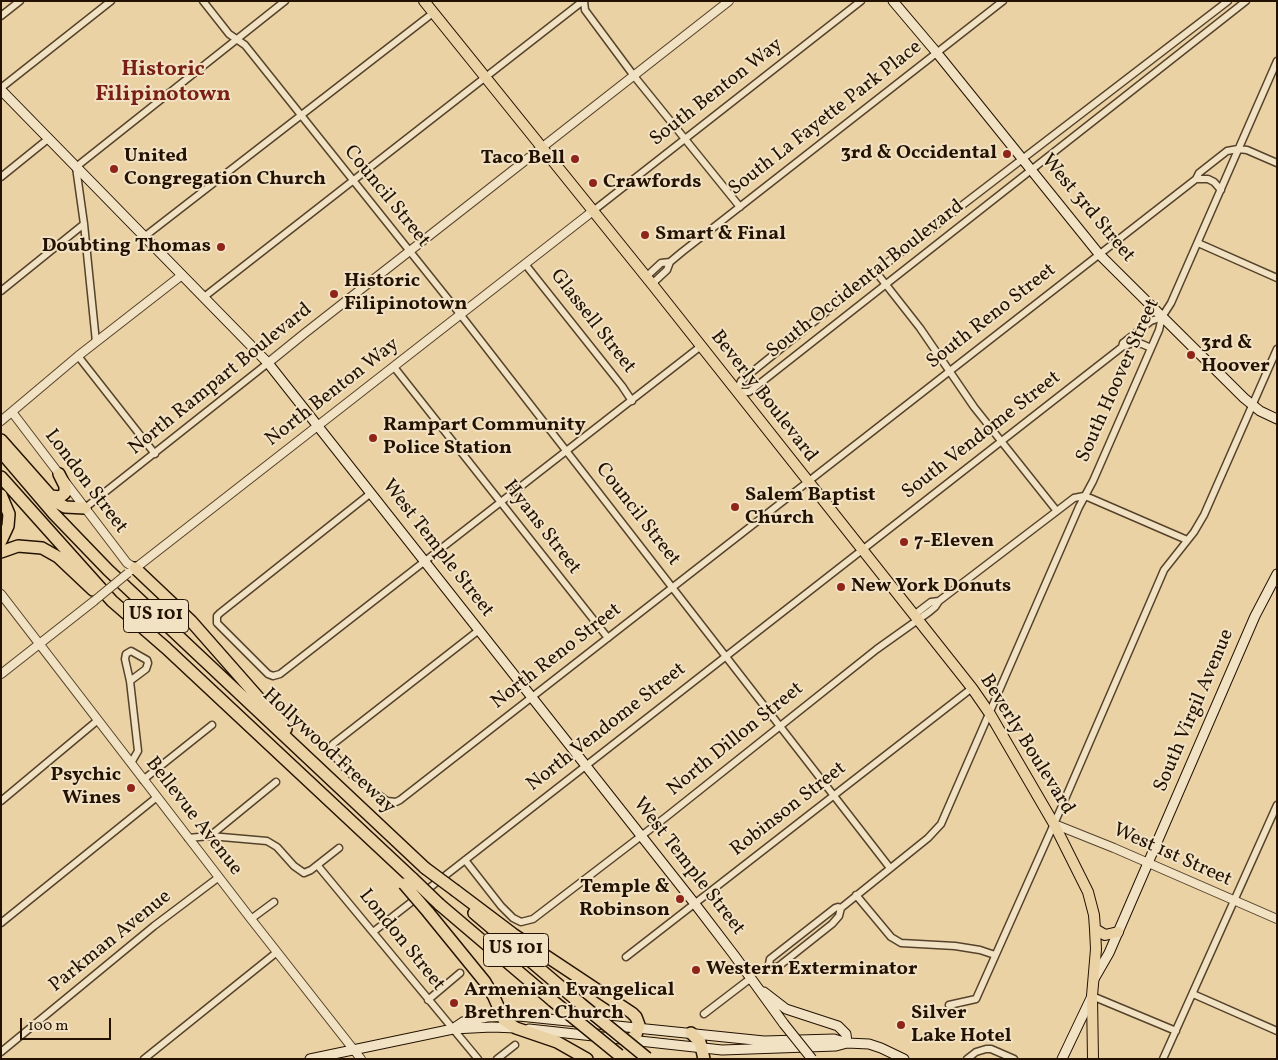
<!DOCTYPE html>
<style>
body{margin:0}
#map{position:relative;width:1278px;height:1060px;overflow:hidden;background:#ebd2a5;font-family:Vollkorn,serif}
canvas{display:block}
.frame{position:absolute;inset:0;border:2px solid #231201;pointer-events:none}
.scale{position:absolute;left:20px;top:1018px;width:91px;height:22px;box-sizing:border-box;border:2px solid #231201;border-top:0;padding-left:6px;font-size:15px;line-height:18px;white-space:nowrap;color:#231201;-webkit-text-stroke:4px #f2e2c4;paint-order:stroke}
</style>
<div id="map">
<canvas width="1278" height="1060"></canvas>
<div class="frame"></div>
<div class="scale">100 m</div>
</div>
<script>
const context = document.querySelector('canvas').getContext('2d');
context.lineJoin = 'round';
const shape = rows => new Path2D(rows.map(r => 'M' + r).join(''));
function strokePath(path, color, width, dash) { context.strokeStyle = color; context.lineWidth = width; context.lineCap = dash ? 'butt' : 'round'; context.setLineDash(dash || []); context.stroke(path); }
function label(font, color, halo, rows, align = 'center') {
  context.font = font + ' Vollkorn,serif'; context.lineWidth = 4; context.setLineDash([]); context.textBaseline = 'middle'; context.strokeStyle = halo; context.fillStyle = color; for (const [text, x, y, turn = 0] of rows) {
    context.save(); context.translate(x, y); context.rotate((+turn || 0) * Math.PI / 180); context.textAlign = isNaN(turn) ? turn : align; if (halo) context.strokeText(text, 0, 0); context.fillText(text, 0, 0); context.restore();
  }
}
const minor = shape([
 [203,1,229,34,245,45,460,314,890,868],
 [584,1,585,10,634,76,740,207],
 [1228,1,874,273,741,381,737,392,749,392,1246,1],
 [1,16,20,1],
 [1,88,111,1],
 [1,177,48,139],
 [1196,179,1208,179,1214,182,1221,190],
 [593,211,861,1],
 [144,237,433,13],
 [1198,243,1277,278],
 [525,264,622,386,632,401],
 [876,272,920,328,974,407,1056,510],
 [646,277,661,263,670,262],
 [652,284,667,270,670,262,682,252,1003,1],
 [1,291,84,224],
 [204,297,583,1],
 [96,342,84,224,76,167,285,1],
 [1122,347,1133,343,1142,344,1151,348],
 [78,356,155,454],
 [394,367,608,638],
 [371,493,220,613,217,616,217,623,268,674,273,676,280,674,701,346],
 [85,508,268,363],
 [914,615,931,602,939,601],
 [479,630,333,744,332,751,333,754,348,772,387,801,396,802,400,800,1196,179,1199,173,1227,151,1238,149,1247,150,1277,163],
 [130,681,146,669,148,663,147,660,131,651,126,654,125,659,130,681,138,751,131,763],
 [143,780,212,725],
 [1,801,98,720],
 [210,836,276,782],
 [188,838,210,836,267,841,277,847,294,866,304,873,311,870,339,848],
 [465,860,501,906,513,918,521,922,533,919,666,817,877,649,929,612,935,607,939,601,1074,498,1084,496,1090,498,1187,540],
 [318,866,478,1059],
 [856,895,891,937,901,943,955,946,980,950,995,955],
 [841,908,839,916,832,924,779,966,774,968,769,964,770,959,835,908,838,907,841,908,928,838,941,824,1079,507,1093,481,1159,330,1162,317,1171,303,1277,61],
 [251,919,274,902],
 [1,923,157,797],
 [373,932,1122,347,1123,343,1151,321,1162,317],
 [626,957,972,688],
 [1193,994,1277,1031],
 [1092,996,1176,1031],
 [428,1000,460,973],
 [949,1005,976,999,1062,806,1161,577,1164,570,1194,532,1204,515,1277,349],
 [704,1014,751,978],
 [1,1052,154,926,219,877],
 [144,1059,277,952],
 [497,1059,515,1045],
 [967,1059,976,1052,986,1049,991,1049,1014,1059],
 [1163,1059,1277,805]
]);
const tertiary = shape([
 [268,363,305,333,729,1],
 [12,412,127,563,135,568],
 [1,421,78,356,182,275],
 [133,570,593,211],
 [1,594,251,919,361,1059],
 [1,674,94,601],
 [1054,824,1114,848,1277,919]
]);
const secondary = shape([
 [893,1,937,53,1099,254,1244,398,1260,411,1277,419],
 [1,90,268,363,695,904,734,955,784,1024],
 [1094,979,1109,953,1255,616,1277,574],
 [764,992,786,1009,838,1026,846,1034,847,1043],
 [454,1028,463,1022,487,1017,519,1016,764,1041,834,1039,847,1043,869,1044,881,1048,904,1059],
 [529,1029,722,1050,836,1046,847,1043],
 [310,1059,453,1029,492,1027,516,1028],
 [1062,1059,1092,996]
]);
const primary = shape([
 [424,1,652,284,972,688,990,714,1054,824,1088,892,1094,915,1095,929,1096,949,1092,996,1093,1059],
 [1095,929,1105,935,1118,932]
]);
const motorway = shape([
 [1,440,55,501,65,507,85,508],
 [1,452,54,514,108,570,425,868],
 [1,477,112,601,166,648,412,878],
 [1,495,9,514,8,526,1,541],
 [51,496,60,497,65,493,65,486,59,474],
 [1,552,18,546,42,548,58,557,93,590],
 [135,568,191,621,286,729],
 [456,891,513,934,632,1013,636,1017,639,1025,636,1035,629,1040],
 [439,904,553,1001],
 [428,912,485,982,494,997,504,1020,516,1028,557,1042,587,1059],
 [474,913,581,1004],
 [691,1033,700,1042,704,1059]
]);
strokePath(minor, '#55422a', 9);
strokePath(tertiary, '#55422a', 10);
strokePath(secondary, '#231201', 11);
strokePath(primary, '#231201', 12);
strokePath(motorway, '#231201', 14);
strokePath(minor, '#f2e2c4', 6);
strokePath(tertiary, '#f2e2c4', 8);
strokePath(secondary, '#f2e2c4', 9);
strokePath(primary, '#ebd2a5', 10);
strokePath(motorway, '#ebd2a5', 11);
const tertiaryBridge = shape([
 [94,601,128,573]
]);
const secondaryBridge = shape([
 [784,1024,812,1059]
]);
const motorwayBridge = shape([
 [425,868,456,891],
 [412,878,439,904],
 [404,884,428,912],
 [553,1001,619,1055],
 [581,1004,647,1058]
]);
strokePath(tertiaryBridge, '#55422a', 10, []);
strokePath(secondaryBridge, '#231201', 11, []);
strokePath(motorwayBridge, '#231201', 14, []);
strokePath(tertiaryBridge, '#f2e2c4', 8);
strokePath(secondaryBridge, '#f2e2c4', 9);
strokePath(motorwayBridge, '#ebd2a5', 11);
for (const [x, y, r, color] of [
 [1007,154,5,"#8f2418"],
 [575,159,5,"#8f2418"],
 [114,169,5,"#8f2418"],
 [593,183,5,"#8f2418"],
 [645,235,5,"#8f2418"],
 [221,247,5,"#8f2418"],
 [334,294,5,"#8f2418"],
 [1191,355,5,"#8f2418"],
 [373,438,5,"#8f2418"],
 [735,507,5,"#8f2418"],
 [904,542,5,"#8f2418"],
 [841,587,5,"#8f2418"],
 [131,788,5,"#8f2418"],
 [680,899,5,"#8f2418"],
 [696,970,5,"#8f2418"],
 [454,1003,5,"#8f2418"],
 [901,1025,5,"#8f2418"]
]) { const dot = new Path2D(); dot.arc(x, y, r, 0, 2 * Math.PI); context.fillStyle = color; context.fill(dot); strokePath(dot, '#f2e2c4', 2); }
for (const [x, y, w] of [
 [156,616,65],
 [516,950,65]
]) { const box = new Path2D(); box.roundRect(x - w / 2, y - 16.5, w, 33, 4); context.fillStyle = '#f2e2c4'; context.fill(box); strokePath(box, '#231201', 1); }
label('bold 19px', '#231201', null, [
 ["US 101",156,616],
 ["US 101",516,950]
]);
label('20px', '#231201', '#f2e2c4', [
 ["South Benton Way",717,93,-38],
 ["South La Fayette Park Place",826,119,-38],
 ["Council Street",386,197,51],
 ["West 3rd Street",1087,209,50],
 ["South Occidental Boulevard",866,280,-38],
 ["South Reno Street",992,317,-38],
 ["Glassell Street",592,322,52],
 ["North Rampart Boulevard",221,380,-39],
 ["South Hoover Street",1119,381,-66],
 ["North Benton Way",333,393,-38],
 ["Beverly Boulevard",763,397,52],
 ["South Vendome Street",982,436,-38],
 ["London Street",85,482,53],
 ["Council Street",637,515,52],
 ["Hyans Street",541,528,52],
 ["West Temple Street",437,549,52],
 ["North Reno Street",557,657,-38],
 ["South Virgil Avenue",1195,711,-67],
 ["North Vendome Street",607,728,-38],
 ["North Dillon Street",736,740,-39],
 ["Beverly Boulevard",1026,745,58],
 ["Hollywood Freeway",328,752,43],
 ["Robinson Street",789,810,-38],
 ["Bellevue Avenue",193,817,52],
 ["West 1st Street",1172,856,24],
 ["West Temple Street",688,867,52],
 ["London Street",401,941,51],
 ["Parkman Avenue",111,942,-39]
]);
label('bold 20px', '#231201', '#f2e2c4', [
 ["3rd & Occidental",997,154,"right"],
 ["United",124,157],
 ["Congregation Church",124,180],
 ["Taco Bell",565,159,"right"],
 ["Crawfords",603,183],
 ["Smart & Final",655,235],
 ["Doubting Thomas",211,247,"right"],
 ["Historic",344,282],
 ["Filipinotown",344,305],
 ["3rd &",1201,344],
 ["Hoover",1201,367],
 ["Rampart Community",383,426],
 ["Police Station",383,449],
 ["Salem Baptist",745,496],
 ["Church",745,519],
 ["7-Eleven",914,542],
 ["New York Donuts",851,587],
 ["Psychic",121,776,"right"],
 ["Wines",121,799,"right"],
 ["Temple &",670,888,"right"],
 ["Robinson",670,911,"right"],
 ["Western Exterminator",706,970],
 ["Armenian Evangelical",464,991],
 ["Brethren Church",464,1014],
 ["Silver",911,1014],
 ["Lake Hotel",911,1037]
], 'left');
label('bold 22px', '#7a1f14', '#f2e2c4', [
 ["Historic",163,71],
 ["Filipinotown",163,96]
]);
</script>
